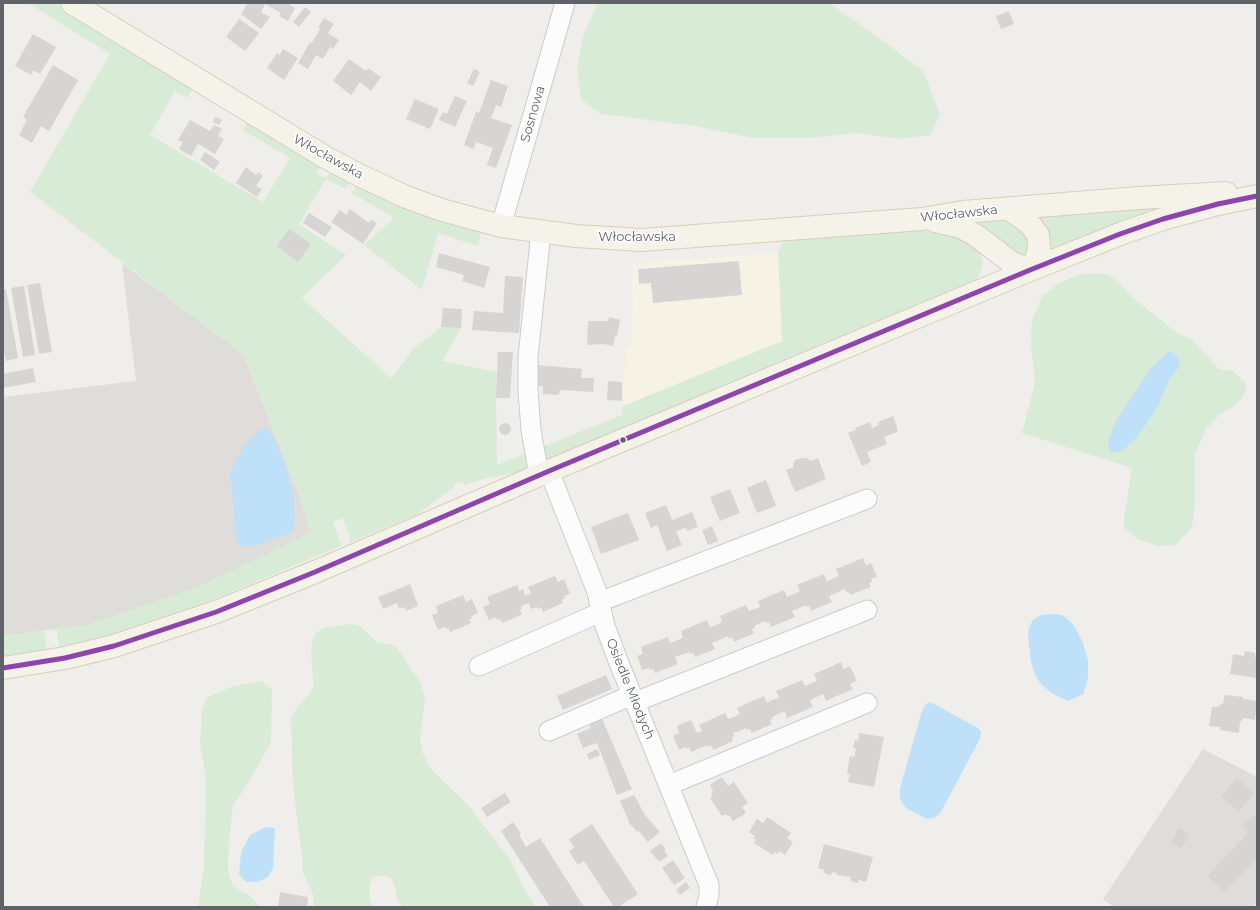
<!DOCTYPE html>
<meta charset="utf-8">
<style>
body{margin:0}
#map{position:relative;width:1260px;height:910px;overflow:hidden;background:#efeeea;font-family:Montserrat,sans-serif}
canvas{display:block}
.frame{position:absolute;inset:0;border:4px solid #5f6368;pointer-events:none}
</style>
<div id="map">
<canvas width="1260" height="910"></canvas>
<div class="frame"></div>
</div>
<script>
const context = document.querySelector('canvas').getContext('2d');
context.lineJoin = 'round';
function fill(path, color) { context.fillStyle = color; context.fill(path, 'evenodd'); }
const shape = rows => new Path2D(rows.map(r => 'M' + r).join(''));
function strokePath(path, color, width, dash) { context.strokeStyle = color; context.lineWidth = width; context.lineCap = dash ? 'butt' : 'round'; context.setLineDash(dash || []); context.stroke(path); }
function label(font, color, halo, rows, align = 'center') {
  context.font = font + ' Montserrat,sans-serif'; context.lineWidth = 3.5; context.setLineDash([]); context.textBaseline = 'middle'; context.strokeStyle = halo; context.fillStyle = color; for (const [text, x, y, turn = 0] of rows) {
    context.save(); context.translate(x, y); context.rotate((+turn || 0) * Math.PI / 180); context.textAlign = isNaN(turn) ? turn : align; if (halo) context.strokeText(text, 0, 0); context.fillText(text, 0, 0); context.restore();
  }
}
fill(shape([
 [778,253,783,341,623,406,626,348,632,347,633,264]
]), '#f7f3e4');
fill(shape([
 [122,263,243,354,298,492,311,533,201,586,88,625,3,636,3,397,136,381],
 [1203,749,1257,777,1257,902,1254,907,1114,907,1103,899]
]), '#dfddda');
fill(shape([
 [28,3,55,3,192,88,188,98,175,91,150,135,263,202,290,158,243,130,249,119,322,164,316,173,326,178,331,171,350,182,345,189,326,179,299,224,346,255,302,298,391,378,404,362,413,349,441,327,461,328,442,361,497,372,496,398,497,465,532,451,535,467,519,472,483,479,465,485,462,481,453,485,454,487,418,514,351,542,343,518,333,522,341,546,181,613,132,631,87,643,59,648,57,629,88,625,201,586,310,533,298,492,243,354,30,192,110,54],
 [598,3,829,3,875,35,923,71,940,114,931,135,901,139,856,133,810,138,752,138,696,126,601,114,581,99,577,68,584,34],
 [358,184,482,229,478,246,438,233,422,290,364,245,394,218,352,193],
 [1152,208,1156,210,1155,212,1052,250,1048,249,1038,220,1039,217],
 [1007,220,1025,228,1030,255,1024,257,1018,256,979,227,979,224,981,222],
 [919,228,950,230,978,249,983,262,979,276,975,280,796,358,545,461,542,447,622,415,623,406,782,341,778,253,782,243,794,238],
 [1083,274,1108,274,1119,283,1131,296,1162,321,1177,333,1191,339,1219,369,1233,371,1245,382,1246,391,1241,399,1234,406,1220,414,1206,429,1195,454,1195,503,1192,527,1176,545,1158,546,1137,539,1123,526,1132,468,1022,433,1030,402,1035,381,1031,344,1032,321,1042,296,1061,282],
 [351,624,360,626,378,643,391,644,397,648,420,682,425,699,420,739,423,754,431,769,467,804,511,861,525,891,536,907,403,907,396,899,396,891,392,879,384,875,372,877,369,889,370,900,373,907,314,907,313,894,303,872,302,856,293,786,291,719,297,708,314,688,311,653,312,643,315,634,323,628],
 [44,631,47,654,3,660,3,636],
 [261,681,272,690,271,742,253,775,233,806,229,840,228,872,232,884,240,891,249,895,258,905,258,907,198,907,204,868,206,778,200,744,202,713,206,698,231,687]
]), '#d8ebd6');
fill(shape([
 [1169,351,1175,354,1180,361,1179,367,1169,380,1157,408,1137,437,1121,452,1112,452,1108,447,1109,440,1116,421,1152,367],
 [264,428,269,431,274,438,284,462,294,495,295,522,291,533,259,545,241,547,238,543,236,533,230,475,236,459,246,444,260,430],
 [1054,614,1062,615,1069,620,1075,627,1083,643,1088,660,1088,678,1083,694,1069,701,1061,698,1052,693,1041,684,1035,675,1031,662,1028,638,1029,627,1033,620,1041,615],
 [930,702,978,728,981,732,981,736,975,748,941,812,934,818,927,819,907,809,902,803,900,798,900,788,921,714,925,705],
 [266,827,275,828,273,868,268,877,258,882,246,882,239,874,241,852,250,835]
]), '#bfe0f9');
fill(shape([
 [248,3,287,3,295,8,288,21,279,16,281,13,265,4,261,12,270,17,261,29,241,14],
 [305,7,311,12,299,27,293,22],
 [1009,11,1014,24,1001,29,996,16],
 [324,18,334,24,328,33,339,40,333,49,330,47,323,59,316,55,308,69,298,63,310,42,312,43,320,29,318,28],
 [239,19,259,33,245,51,226,37],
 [33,34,56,47,40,74,33,70,31,75,15,66],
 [283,49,298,58,284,80,267,68,277,53,280,55],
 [349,59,366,71,368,68,381,77,371,91,360,82,351,95,333,81],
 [53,65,78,80,49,131,41,126,32,143,19,135,27,120,23,117],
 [474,69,480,72,473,86,467,83],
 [491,80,508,86,501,107,496,105,491,118,512,125,496,168,487,165,493,148,476,142,473,149,464,145,476,112,479,113],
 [455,96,467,101,455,127,439,120,443,112,447,114],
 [415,99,439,109,430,129,406,119],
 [215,117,222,120,219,125,213,122],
 [190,120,210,131,214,125,222,129,218,136,224,139,215,154,198,144,191,156,179,149,183,142,178,140],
 [205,152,220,162,214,170,200,160],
 [246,167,256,175,258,172,263,176,256,186,262,189,257,197,236,183],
 [350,209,369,223,371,220,377,223,363,244,331,222,340,210,346,215],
 [309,213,332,227,325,237,303,223],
 [289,229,311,244,298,262,277,246],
 [439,253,490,267,484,288,462,281,464,275,436,267],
 [739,261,742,295,653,303,651,283,639,284,638,269],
 [505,276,523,277,519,333,472,330,474,311,503,313],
 [40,283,52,352,39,354,27,285],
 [24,286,35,355,23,357,11,288],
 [6,289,18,358,6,361,3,345,3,290],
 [443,308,462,309,461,328,441,327],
 [609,317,620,320,617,336,615,335,613,346,604,344,587,345,588,321,608,321],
 [498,352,513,352,510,398,496,398],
 [537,365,582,369,581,378,594,378,593,392,560,390,559,395,543,394,543,386,536,386],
 [33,368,36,382,3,388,3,374],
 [608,381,622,382,622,401,607,400],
 [893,416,897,427,897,432,884,437,887,444,867,452,871,462,862,466,848,433,856,430,855,428,870,422,872,428,879,425,878,422],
 '499 429a6 6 0 1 1 12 0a6 6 0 1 1-12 0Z',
 [802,458,808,458,810,461,818,458,826,479,795,492,786,470,794,467,793,464,795,460],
 [766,480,776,506,757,513,747,488],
 [730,489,740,513,720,521,710,497],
 [666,505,672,520,692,512,698,527,687,531,686,528,676,531,682,545,667,551,657,525,651,528,645,513],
 [628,513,639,540,601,554,591,527],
 [712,526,718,541,708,545,702,530],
 [863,558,866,565,871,563,877,577,871,579,872,582,869,583,871,587,850,595,848,591,846,592,845,589,838,592,829,596,832,602,811,611,810,606,807,607,806,605,792,611,795,617,771,627,769,622,767,623,766,621,760,623,754,626,755,628,752,629,754,633,734,642,732,637,729,639,728,636,712,643,715,649,695,657,693,653,690,654,689,652,675,657,678,664,655,673,653,669,650,670,649,668,642,670,637,656,643,654,641,647,668,637,670,643,683,638,681,631,707,620,710,627,716,625,722,622,720,616,746,605,749,611,760,607,758,601,784,590,787,597,800,591,797,585,824,574,827,581,839,576,836,569],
 [555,576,558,582,564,579,570,594,564,596,565,598,562,600,563,603,543,612,541,608,538,609,537,607,531,609,529,603,521,606,522,609,520,610,522,614,512,619,502,623,500,619,497,620,496,617,489,620,483,607,490,604,487,597,517,585,519,591,523,589,525,596,531,593,528,587],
 [410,584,418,606,406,611,404,607,399,609,397,603,383,609,378,597],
 [463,595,466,602,472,599,478,613,471,616,472,618,469,620,471,623,450,632,448,628,445,629,444,627,438,630,432,615,438,613,436,606],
 [1245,651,1255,653,1255,657,1257,658,1257,678,1230,674,1233,654,1244,656],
 [841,662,843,669,850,666,857,681,850,684,853,689,826,701,823,694,810,700,813,707,787,718,785,711,772,717,773,719,770,720,772,724,752,733,750,729,747,730,746,728,740,731,733,733,735,736,732,737,733,741,713,750,712,746,709,747,708,745,691,752,689,747,687,749,686,747,679,750,673,736,679,733,677,726,691,720,697,733,702,731,699,725,725,713,728,719,734,717,740,714,737,708,764,696,767,703,772,700,779,698,776,691,802,680,805,686,810,684,817,681,814,674],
 [606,675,612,689,563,710,557,696],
 [1225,695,1243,697,1243,699,1257,701,1255,720,1244,718,1240,722,1239,733,1220,730,1220,727,1209,726,1212,707,1217,707,1223,703],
 [601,716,632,789,617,795,597,743,583,748,577,734,591,728,588,722],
 [859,733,884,737,874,787,848,782,850,774,847,773,850,756,854,757,856,749,853,748,855,740,858,741],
 [597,749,600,755,589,760,587,754],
 [722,777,728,786,734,782,748,803,742,807,746,813,733,821,729,815,728,816,726,814,722,816,710,798,713,795,711,793,713,791,710,785],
 [1237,778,1254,793,1239,811,1221,797],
 [505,793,511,802,487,817,481,808],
 [634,795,645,815,660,832,648,842,639,831,637,832,630,824,620,801],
 [1253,815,1257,818,1257,861,1255,860,1224,892,1207,876,1248,833,1242,827],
 [767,817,791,833,787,838,793,842,785,855,779,851,778,854,775,852,773,855,754,843,756,840,753,838,755,836,749,832,757,819,763,823],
 [513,822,521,834,519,835,526,847,540,838,584,907,550,907,501,831],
 [592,824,638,894,618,907,614,907,584,861,578,865,569,851,574,848,569,839],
 [1179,828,1190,834,1181,848,1171,842],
 [661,843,666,849,664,850,668,856,659,862,650,851],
 [824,844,873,857,866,882,859,880,858,883,850,881,851,877,837,875,837,873,832,872,831,875,823,873,824,870,818,868],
 [673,860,685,878,674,885,662,868],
 [686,882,690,888,680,895,676,890],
 [280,892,308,897,307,907,278,907]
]), '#d6d5d3');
const minor = shape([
 [501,226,565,3],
 [549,471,597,592,605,626,619,663,709,885,709,895,706,907],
 [539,475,531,430,528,391,528,357,541,232],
 [599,602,867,499],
 [479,666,601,612],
 [635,702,867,610],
 [549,731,632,695],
 [669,785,867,703]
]);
const major = shape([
 [72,3,325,157,359,175,406,197,442,210,501,226,576,236,642,240,922,219,963,212,1139,198,1226,193],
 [1009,209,1029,223,1038,235,1039,248,1037,257,1030,270],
 [935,221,961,227,977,236,1012,263,1030,270],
 [3,668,65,658,114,646,216,612,315,572,549,471,1030,270,1120,234,1163,219,1218,204,1257,196]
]);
strokePath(minor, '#cbcccc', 21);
strokePath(major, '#d7ceb8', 24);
strokePath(minor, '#fdfcfc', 19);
strokePath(major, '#f4f2e9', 22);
strokePath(shape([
 [3,668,65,658,114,646,216,612,315,572,549,471,1030,270,1120,234,1163,219,1218,204,1257,196]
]), '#8e44ad', 5);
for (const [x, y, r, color] of [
 [623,440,3.5,"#5f6368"]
]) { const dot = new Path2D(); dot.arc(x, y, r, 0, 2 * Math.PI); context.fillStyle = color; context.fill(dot); strokePath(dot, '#fff', 1.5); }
label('13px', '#5f6368', '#fff', [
 ["Sosnowa",533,114,-74],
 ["Włocławska",328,157,29],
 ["Włocławska",959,214,-6],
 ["Włocławska",637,237],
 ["Osiedle Młodych",630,689,68]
]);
</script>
